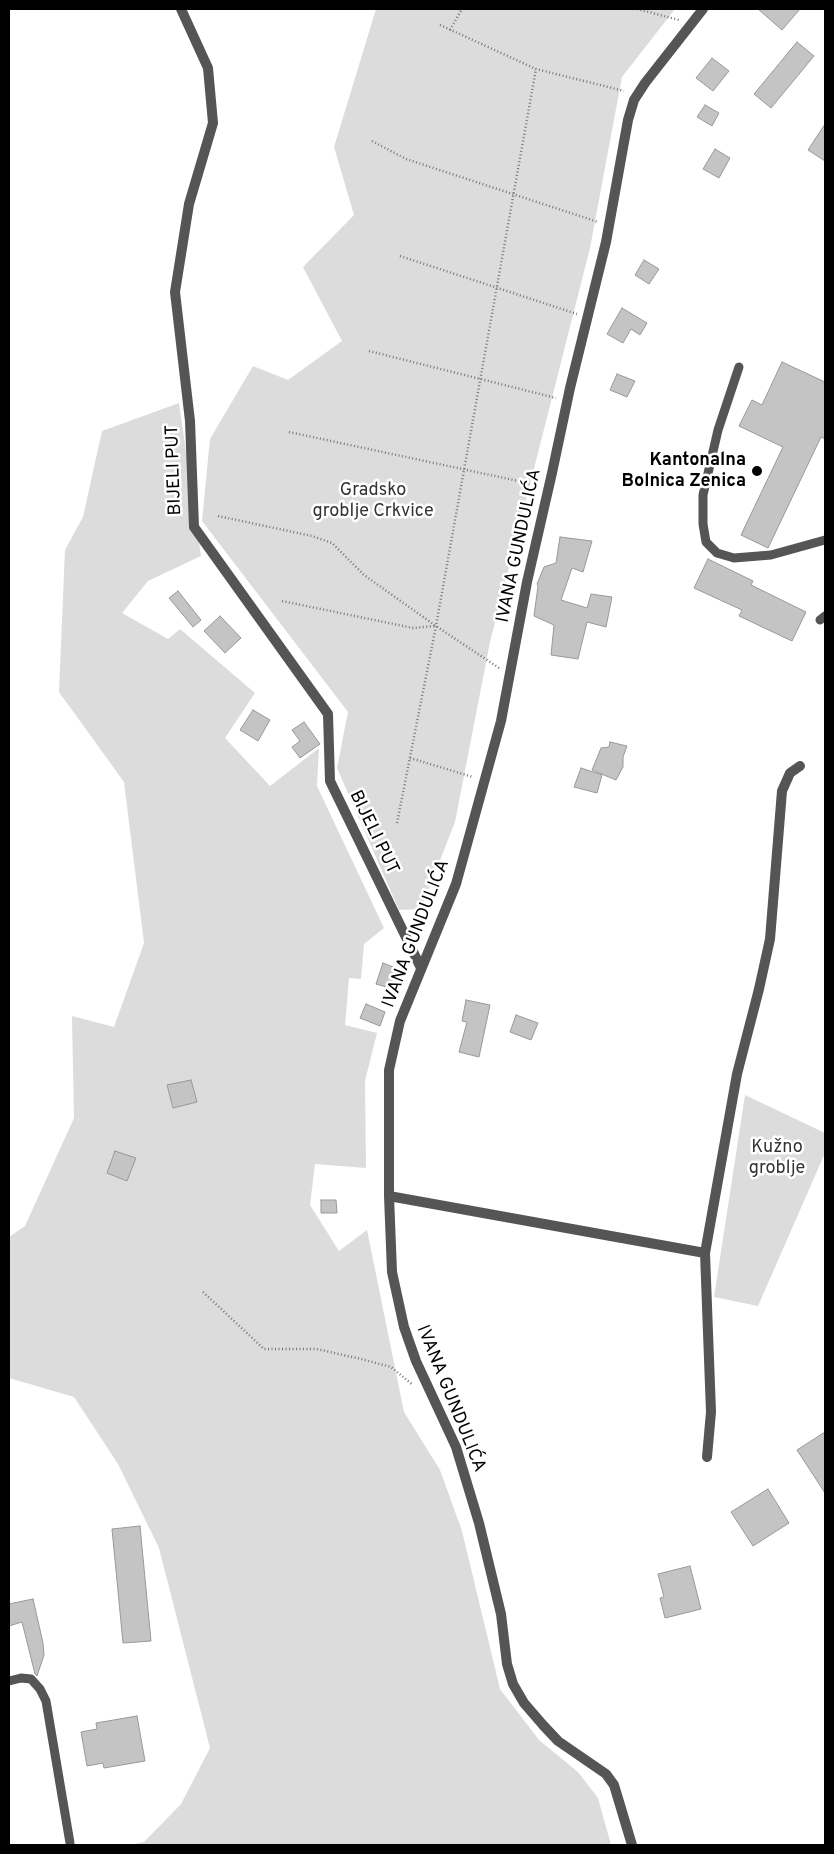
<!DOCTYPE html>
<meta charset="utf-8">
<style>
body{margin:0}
#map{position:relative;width:834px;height:1854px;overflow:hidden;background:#fff;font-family:Overpass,sans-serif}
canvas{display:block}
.frame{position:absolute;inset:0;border:10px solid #000;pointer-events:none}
</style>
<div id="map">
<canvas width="834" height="1854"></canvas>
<div class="frame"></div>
</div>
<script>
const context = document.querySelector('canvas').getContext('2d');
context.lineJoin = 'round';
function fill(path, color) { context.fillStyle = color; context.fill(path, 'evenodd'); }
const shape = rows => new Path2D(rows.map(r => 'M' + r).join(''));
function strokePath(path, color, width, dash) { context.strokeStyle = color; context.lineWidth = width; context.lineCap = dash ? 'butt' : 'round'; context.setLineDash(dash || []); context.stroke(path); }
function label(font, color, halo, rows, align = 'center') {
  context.font = font + ' Overpass,sans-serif'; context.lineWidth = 5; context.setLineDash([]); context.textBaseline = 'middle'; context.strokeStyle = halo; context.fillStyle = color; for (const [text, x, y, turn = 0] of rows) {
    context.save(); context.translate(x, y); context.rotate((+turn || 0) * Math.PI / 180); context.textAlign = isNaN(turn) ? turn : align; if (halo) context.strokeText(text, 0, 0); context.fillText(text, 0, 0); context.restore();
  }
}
fill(shape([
 [376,9,675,9,622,77,590,248,490,642,455,822,421,909,399,910,337,768,348,712,202,521,210,439,253,366,288,380,342,341,303,267,354,215,334,147],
 [179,403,201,556,148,581,122,613,168,639,180,629,255,693,225,738,270,786,319,748,317,786,384,928,364,944,361,979,349,978,345,1025,377,1033,365,1081,366,1168,315,1164,310,1205,339,1251,367,1230,404,1412,440,1470,462,1531,500,1689,539,1740,578,1772,598,1798,611,1845,130,1845,144,1842,181,1804,210,1748,159,1548,118,1464,74,1397,9,1378,9,1237,25,1226,74,1118,72,1016,114,1027,144,943,124,782,59,692,65,550,83,517,102,431],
 [745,1095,825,1133,825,1153,758,1306,714,1297]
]), '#dcdcdc');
const building = shape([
 [758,9,800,9,782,30,758,9],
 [797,42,814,56,771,108,754,94,797,42],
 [712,58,729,71,713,91,696,78,712,58],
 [705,105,719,113,712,126,697,117,705,105],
 [825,124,825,161,808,150,825,124],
 [715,149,730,158,719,178,703,169,715,149],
 [644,260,659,269,649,284,635,275,644,260],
 [622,308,647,323,640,335,631,329,623,343,607,334,622,308],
 [782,362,825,382,825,439,821,437,768,548,741,535,783,447,739,426,752,400,762,405,782,362],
 [617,374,635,381,627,397,610,390,617,374],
 [560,537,592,541,583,572,572,568,561,600,587,608,591,594,612,597,606,627,587,622,578,659,551,655,554,625,534,616,538,586,537,584,544,567,556,563,560,537],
 [708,559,753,581,751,585,806,612,792,641,739,616,742,610,694,588,708,559],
 [178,591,201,620,193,627,169,598,178,591],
 [220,616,241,638,225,653,204,631,220,616],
 [253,710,270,720,258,741,240,730,253,710],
 [304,722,320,744,300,758,292,747,300,741,292,730,304,722],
 [610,742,627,746,623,757,623,767,616,780,592,770,601,748,609,747,610,742],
 [581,768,602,775,597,793,574,787,581,768],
 [383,963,396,968,390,988,376,984,383,963],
 [466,1000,490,1005,479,1057,459,1052,467,1022,462,1021,466,1000],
 [366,1004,385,1012,380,1026,360,1018,366,1004],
 [516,1015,538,1023,531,1040,510,1032,516,1015],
 [191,1080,197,1102,173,1108,167,1085,191,1080],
 [115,1151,136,1158,127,1181,107,1173,115,1151],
 [321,1200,336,1200,337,1213,321,1213,321,1200],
 [825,1432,825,1493,797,1450,825,1432],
 [768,1489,789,1523,753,1546,731,1512,768,1489],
 [140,1526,151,1641,123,1643,112,1529,140,1526],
 [690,1566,701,1609,665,1618,660,1598,664,1597,658,1574,690,1566],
 [33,1599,43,1643,44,1655,37,1676,35,1674,22,1622,9,1626,9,1604,33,1599],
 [137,1716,145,1761,104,1768,103,1763,87,1766,81,1732,97,1729,96,1723,137,1716]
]);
fill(building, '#c4c4c4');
strokePath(building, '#999', 1);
strokePath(shape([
 [637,9,679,20],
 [440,25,536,69,624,91],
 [450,30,462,9],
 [372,141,406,159,598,222],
 [400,256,577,314],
 [369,351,556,398],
 [289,432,537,485],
 [218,516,312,536,332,543,364,575,436,626,499,668],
 [282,601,413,628,434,626],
 [410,758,473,777],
 [397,823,436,626,536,69],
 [203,1292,264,1349,317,1349,361,1359,391,1367,413,1385]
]), '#777', 2.5, [1, 2.5]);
strokePath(shape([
 [739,367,718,430,703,495,703,524,706,542,717,553,734,558,771,555,825,540],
 [820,620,825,616],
 [9,1681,21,1678,31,1679,40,1689,46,1701,70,1843]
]), '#555', 9);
strokePath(shape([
 [181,9,208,68,213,123,189,204,175,292,190,421,194,527,328,714,330,781,421,968],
 [389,1196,705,1253],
 [707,1457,711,1412,705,1253,737,1074,759,989,770,939,782,791,790,773,800,766],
 [632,1845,614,1785,606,1774,558,1741,543,1725,524,1703,513,1684,507,1664,501,1614,479,1523,456,1447,416,1361,404,1327,392,1272,389,1196,389,1070,400,1021,456,884,501,721,527,582,552,473,570,388,606,242,628,120,634,100,645,83,703,9]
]), '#555', 10);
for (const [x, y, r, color] of [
 [757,471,6,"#000"]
]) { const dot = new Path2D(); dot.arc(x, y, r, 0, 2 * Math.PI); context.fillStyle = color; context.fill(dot); strokePath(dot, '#fff', 2); }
label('bold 18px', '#000', '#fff', [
 ["Kantonalna",746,461],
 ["Bolnica Zenica",746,482]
], 'right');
label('18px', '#000', '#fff', [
 ["BIJELI PUT",175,470,-92],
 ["IVANA GUNDULIĆA",520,546,-78],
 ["BIJELI PUT",373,833,64],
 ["IVANA GUNDULIĆA",417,934,-69],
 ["IVANA GUNDULIĆA",450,1399,68]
]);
label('18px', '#333', '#fff', [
 ["Gradsko",373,491],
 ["groblje Crkvice",373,512],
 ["Kužno",777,1148],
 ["groblje",777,1169]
]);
</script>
